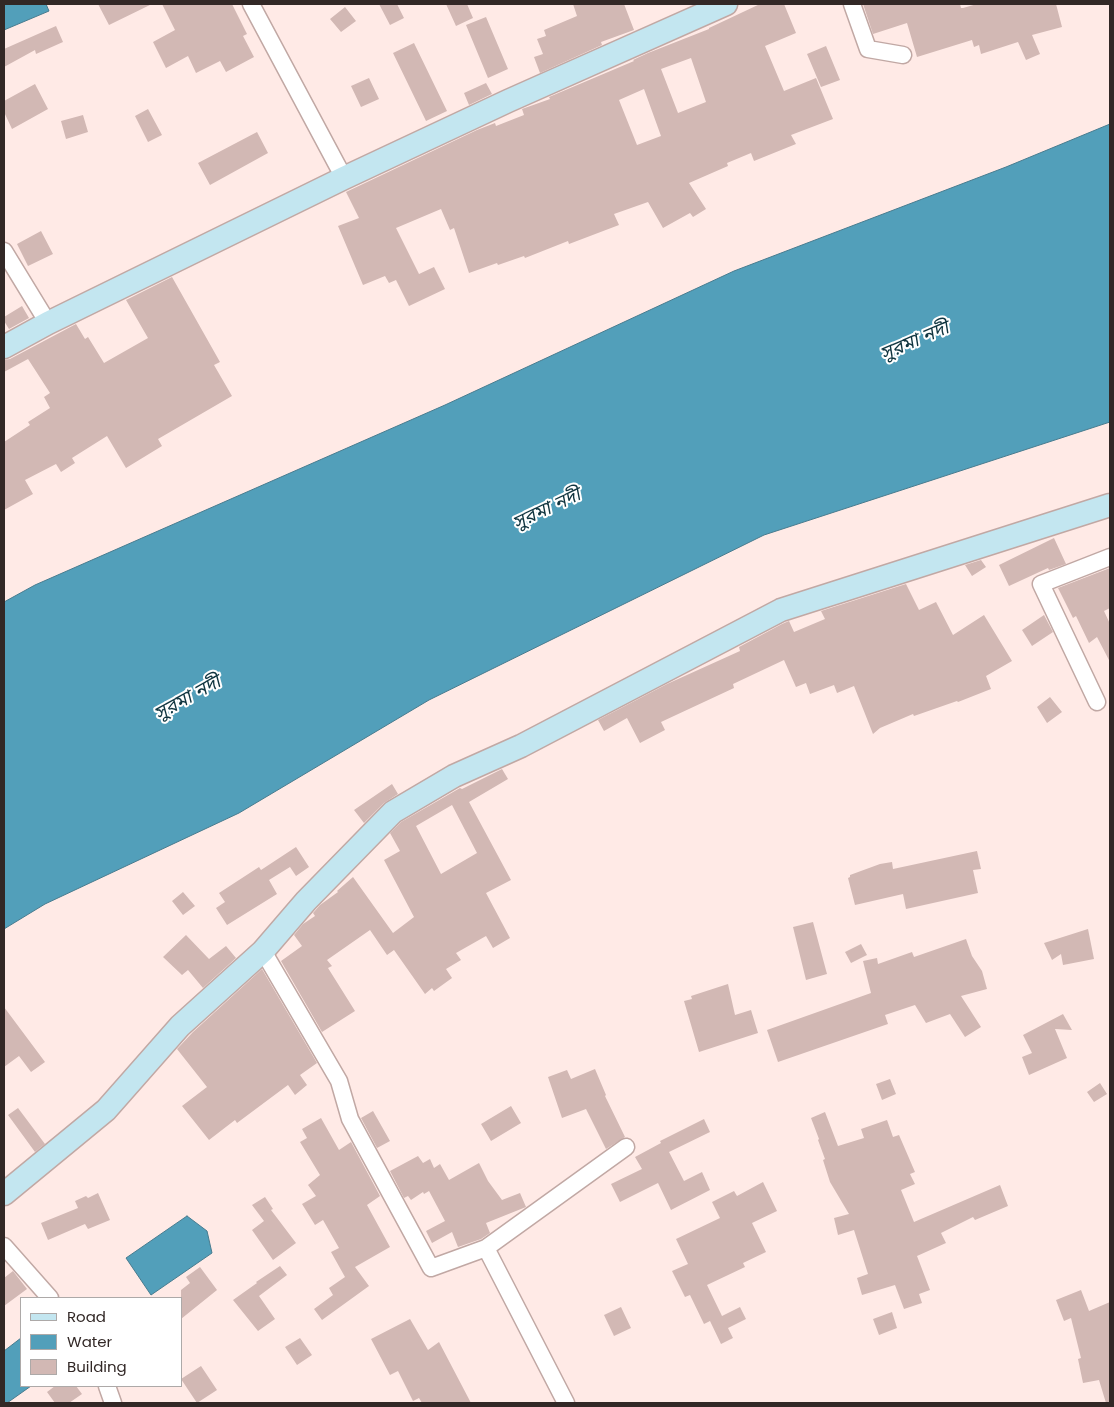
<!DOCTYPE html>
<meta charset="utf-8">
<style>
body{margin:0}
#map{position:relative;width:1114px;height:1407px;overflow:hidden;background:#ffeae6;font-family:Poppins,sans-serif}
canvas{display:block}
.frame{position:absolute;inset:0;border:5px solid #322826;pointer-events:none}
.legend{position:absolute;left:20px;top:1297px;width:162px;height:90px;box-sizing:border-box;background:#fff;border:1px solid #ada9a8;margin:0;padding:6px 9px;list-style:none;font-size:15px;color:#322826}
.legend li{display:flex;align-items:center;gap:10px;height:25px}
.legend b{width:25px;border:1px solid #ada9a8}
</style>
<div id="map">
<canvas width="1114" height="1407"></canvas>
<div class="frame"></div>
<ul class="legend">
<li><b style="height:6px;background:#c3e6f0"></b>Road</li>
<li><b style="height:14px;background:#529fba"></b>Water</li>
<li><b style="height:14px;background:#d2b8b4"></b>Building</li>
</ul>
</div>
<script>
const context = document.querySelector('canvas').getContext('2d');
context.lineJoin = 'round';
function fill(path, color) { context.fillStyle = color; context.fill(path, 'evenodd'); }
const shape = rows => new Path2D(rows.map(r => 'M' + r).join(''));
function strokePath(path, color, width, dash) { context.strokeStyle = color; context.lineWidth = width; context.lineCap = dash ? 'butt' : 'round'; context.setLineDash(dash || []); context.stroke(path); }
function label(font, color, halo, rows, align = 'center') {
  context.font = font + ' Poppins,"Noto Sans Bengali",sans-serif'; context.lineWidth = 4; context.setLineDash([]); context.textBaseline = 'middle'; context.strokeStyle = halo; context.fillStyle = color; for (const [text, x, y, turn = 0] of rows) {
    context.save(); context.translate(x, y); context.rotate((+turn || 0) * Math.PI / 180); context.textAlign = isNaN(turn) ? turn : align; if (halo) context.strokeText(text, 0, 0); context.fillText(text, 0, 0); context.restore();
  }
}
const water = shape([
 [4,4,46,4,49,11,4,30,4,4],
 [1110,124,1110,422,764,535,429,700,239,813,45,904,4,929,4,602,35,585,445,405,734,271,1006,167,1110,124],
 [187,1216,207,1231,212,1253,151,1295,126,1258,187,1216],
 [21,1338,21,1386,31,1386,7,1403,4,1403,4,1351,21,1338]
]);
fill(water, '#529fba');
strokePath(water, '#487b8e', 1);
fill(shape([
 [98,4,152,4,109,25],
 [162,4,232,4,247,34,243,36,254,57,226,72,220,61,196,73,188,56,166,68,153,42,175,30],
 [379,4,397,4,404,18,390,25],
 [446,4,467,4,473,18,456,26],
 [573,4,624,4,634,30,601,42,602,45,540,73,534,57,543,54,537,39,546,36,544,30,577,16],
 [760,4,784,4,796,33,765,46,784,91,816,78,833,119,791,135,796,144,754,161,751,153,727,163,728,166,689,183,706,209,693,217,690,213,663,228,648,202,614,214,619,225,569,244,568,241,525,258,524,256,498,265,497,263,469,273,454,228,450,230,441,209,396,228,419,274,434,267,445,289,409,306,396,280,389,283,385,276,363,285,338,226,359,218,346,192,477,130,495,123,496,126,524,115,522,109,550,99,549,97,634,61,633,60,648,53,709,29,709,28],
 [691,58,706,102,678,113,661,69],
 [644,89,661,136,637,145,619,100],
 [863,4,960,4,961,8,963,8,977,4,1056,4,1062,27,1032,35,1040,54,1026,60,1018,42,981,54,979,45,974,47,972,40,917,57,907,23,873,34],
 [345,7,356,21,341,32,330,19],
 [486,17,508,69,488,78,466,25],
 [56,26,63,42,36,54,35,50,4,67,4,49],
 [414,43,447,111,426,121,393,53],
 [826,46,840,80,821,87,807,54],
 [369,78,379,99,361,107,351,86],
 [486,83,492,94,469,105,464,93],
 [35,84,48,109,12,129,4,112,4,101],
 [148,109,162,135,148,142,135,116],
 [83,115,88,132,66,139,61,121],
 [257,132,268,153,210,185,198,163],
 [41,231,53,254,28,266,17,244],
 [172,277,220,362,214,365,232,396,158,439,162,446,126,468,107,436,72,458,75,463,61,472,56,464,25,480,33,494,4,510,4,442,30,425,28,422,50,408,44,397,50,393,28,359,4,372,4,360,10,359,76,324,85,339,88,337,104,363,148,338,126,300],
 [22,306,29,318,9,329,4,321,4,317],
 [1054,538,1066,564,1049,570,1048,568,1009,586,999,565],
 [981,560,986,567,972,576,965,565],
 [1110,568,1110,608,1104,611,1110,624,1110,662,1097,637,1089,643,1076,616,1073,618,1058,588],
 [906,584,919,610,936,602,953,635,984,615,1012,661,986,676,991,689,958,702,957,701,914,716,913,714,880,728,873,734,854,686,837,693,834,685,810,694,806,683,796,687,784,660,733,684,734,688,661,722,665,730,640,743,627,718,604,731,598,720,667,684,740,651,739,647,782,624,789,621,794,632,825,619,821,611],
 [1044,615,1053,632,1032,646,1022,630],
 [1050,697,1062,712,1047,723,1037,707],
 [502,769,508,779,469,802,511,880,486,893,510,938,493,948,486,936,456,953,461,960,446,969,452,978,434,991,432,988,425,994,394,950,387,955,370,930,327,960,332,966,328,968,355,1011,322,1032,281,961,302,946,294,935,303,924,315,916,313,913,320,905,338,892,337,891,353,877,393,933,414,917,384,860,400,851,390,833,401,822,460,788,462,789],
 [452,805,477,853,441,874,416,826],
 [392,784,398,794,384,803,364,823,354,810],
 [296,847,309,867,296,876,290,867,269,880,277,894,227,925,216,908,225,902,219,893,259,867,261,870],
 [977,851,981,869,973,870,978,893,906,909,903,894,855,905,848,878,850,877,850,875,880,864,892,862,893,869],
 [183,892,195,906,183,915,172,901],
 [813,922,827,974,806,980,793,927],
 [1088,929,1094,959,1063,965,1061,954,1052,960,1044,943],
 [186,935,209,959,226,946,236,958,203,988,188,970,182,975,163,957],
 [966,939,972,956,982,971,987,989,961,996,981,1027,965,1037,950,1014,926,1023,915,1005,885,1015,888,1024,778,1062,767,1030,871,993,863,961,877,958,878,964,912,952,914,957],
 [861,944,867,955,851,963,845,952],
 [262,969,317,1063,300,1075,307,1085,295,1095,288,1085,237,1123,235,1120,209,1140,182,1106,207,1087,177,1049,193,1032],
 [728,984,735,1015,751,1010,758,1033,699,1052,684,1001,692,999,691,996],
 [4,1007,45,1062,31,1072,19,1056,4,1067],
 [1063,1014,1072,1030,1055,1029,1067,1058,1029,1075,1022,1057,1032,1053,1023,1035],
 [595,1069,606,1095,605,1096,625,1137,606,1149,586,1109,562,1118,548,1077,567,1070,571,1079],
 [890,1079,896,1094,882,1100,876,1084],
 [1100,1083,1107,1094,1094,1102,1087,1092],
 [511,1106,521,1123,491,1141,481,1124],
 [18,1108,45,1144,35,1152,8,1115],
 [373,1111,390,1141,377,1148,361,1118],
 [825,1112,838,1146,864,1138,861,1129,887,1120,893,1137,899,1135,915,1172,910,1174,915,1184,901,1190,914,1222,1000,1185,1008,1206,975,1220,973,1217,941,1233,946,1243,917,1256,930,1290,919,1294,922,1303,904,1309,895,1285,862,1295,857,1278,868,1274,854,1230,838,1235,834,1218,849,1214,830,1182,823,1160,825,1159,818,1140,819,1139,811,1118],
 [321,1118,339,1150,351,1142,380,1196,367,1205,390,1247,355,1267,369,1286,322,1320,314,1309,333,1295,329,1288,345,1277,331,1252,339,1248,323,1220,315,1225,302,1204,316,1196,308,1185,320,1175,300,1142,307,1138,302,1129],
 [704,1119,710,1132,669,1152,684,1181,702,1172,710,1190,671,1210,658,1183,620,1202,611,1184,642,1169,635,1157,661,1143,660,1141],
 [418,1156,423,1163,430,1159,434,1168,440,1164,449,1180,479,1163,488,1181,502,1200,520,1193,526,1207,486,1223,490,1233,481,1239,458,1247,452,1232,432,1243,426,1231,445,1221,429,1191,424,1194,423,1192,411,1200,408,1196,404,1198,390,1171],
 [763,1182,777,1211,752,1223,766,1252,743,1263,745,1267,707,1285,722,1316,740,1307,746,1319,728,1328,733,1338,721,1344,710,1321,704,1324,690,1295,685,1297,672,1271,688,1264,676,1239,720,1218,712,1202,734,1191,737,1196],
 [98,1193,110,1220,88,1229,85,1224,48,1240,41,1223,78,1208,75,1201,86,1196,88,1198],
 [265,1197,273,1209,271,1210,296,1243,273,1260,252,1230,264,1221,252,1205],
 [280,1266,287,1275,259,1296,275,1319,258,1331,233,1300,257,1283,256,1282],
 [200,1267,217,1290,181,1319,181,1290,190,1283,186,1277],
 [13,1271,27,1289,4,1306,4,1278],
 [1081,1290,1089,1311,1110,1302,1110,1403,1106,1403,1099,1380,1083,1383,1078,1359,1081,1358,1071,1318,1064,1321,1056,1300],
 [621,1307,631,1328,614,1336,604,1315],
 [892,1312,897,1328,879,1335,873,1319],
 [410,1319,428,1350,439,1342,471,1403,422,1403,419,1398,413,1401,398,1371,390,1375,371,1339],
 [300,1338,312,1355,297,1365,285,1347],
 [201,1366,217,1390,197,1403,181,1379],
 [55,1386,76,1386,82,1394,69,1403,55,1403,47,1392]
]), '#d2b8b4');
const street = shape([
 [251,4,344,178],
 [852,4,868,49,903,55],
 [4,251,48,323],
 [1097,702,1041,584,1110,557],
 [263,951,339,1081,350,1119,431,1268,486,1248,626,1147],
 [4,1246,50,1298],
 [486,1248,566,1403],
 [107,1386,113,1403]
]);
const secondary = shape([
 [4,347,48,323,344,178,508,101,726,4],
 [4,1194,106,1110,180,1026,263,951,306,901,393,812,454,776,521,746,781,610,1110,505]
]);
strokePath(street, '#c1a8a4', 19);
strokePath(secondary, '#c1a8a4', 25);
strokePath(street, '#fff', 16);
strokePath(secondary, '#c3e6f0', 22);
label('italic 19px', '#0f343f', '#fff', [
 ["সুরমা নদী",915,342,-23],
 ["সুরমা নদী",547,510,-25],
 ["সুরমা নদী",188,699,-29]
]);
</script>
